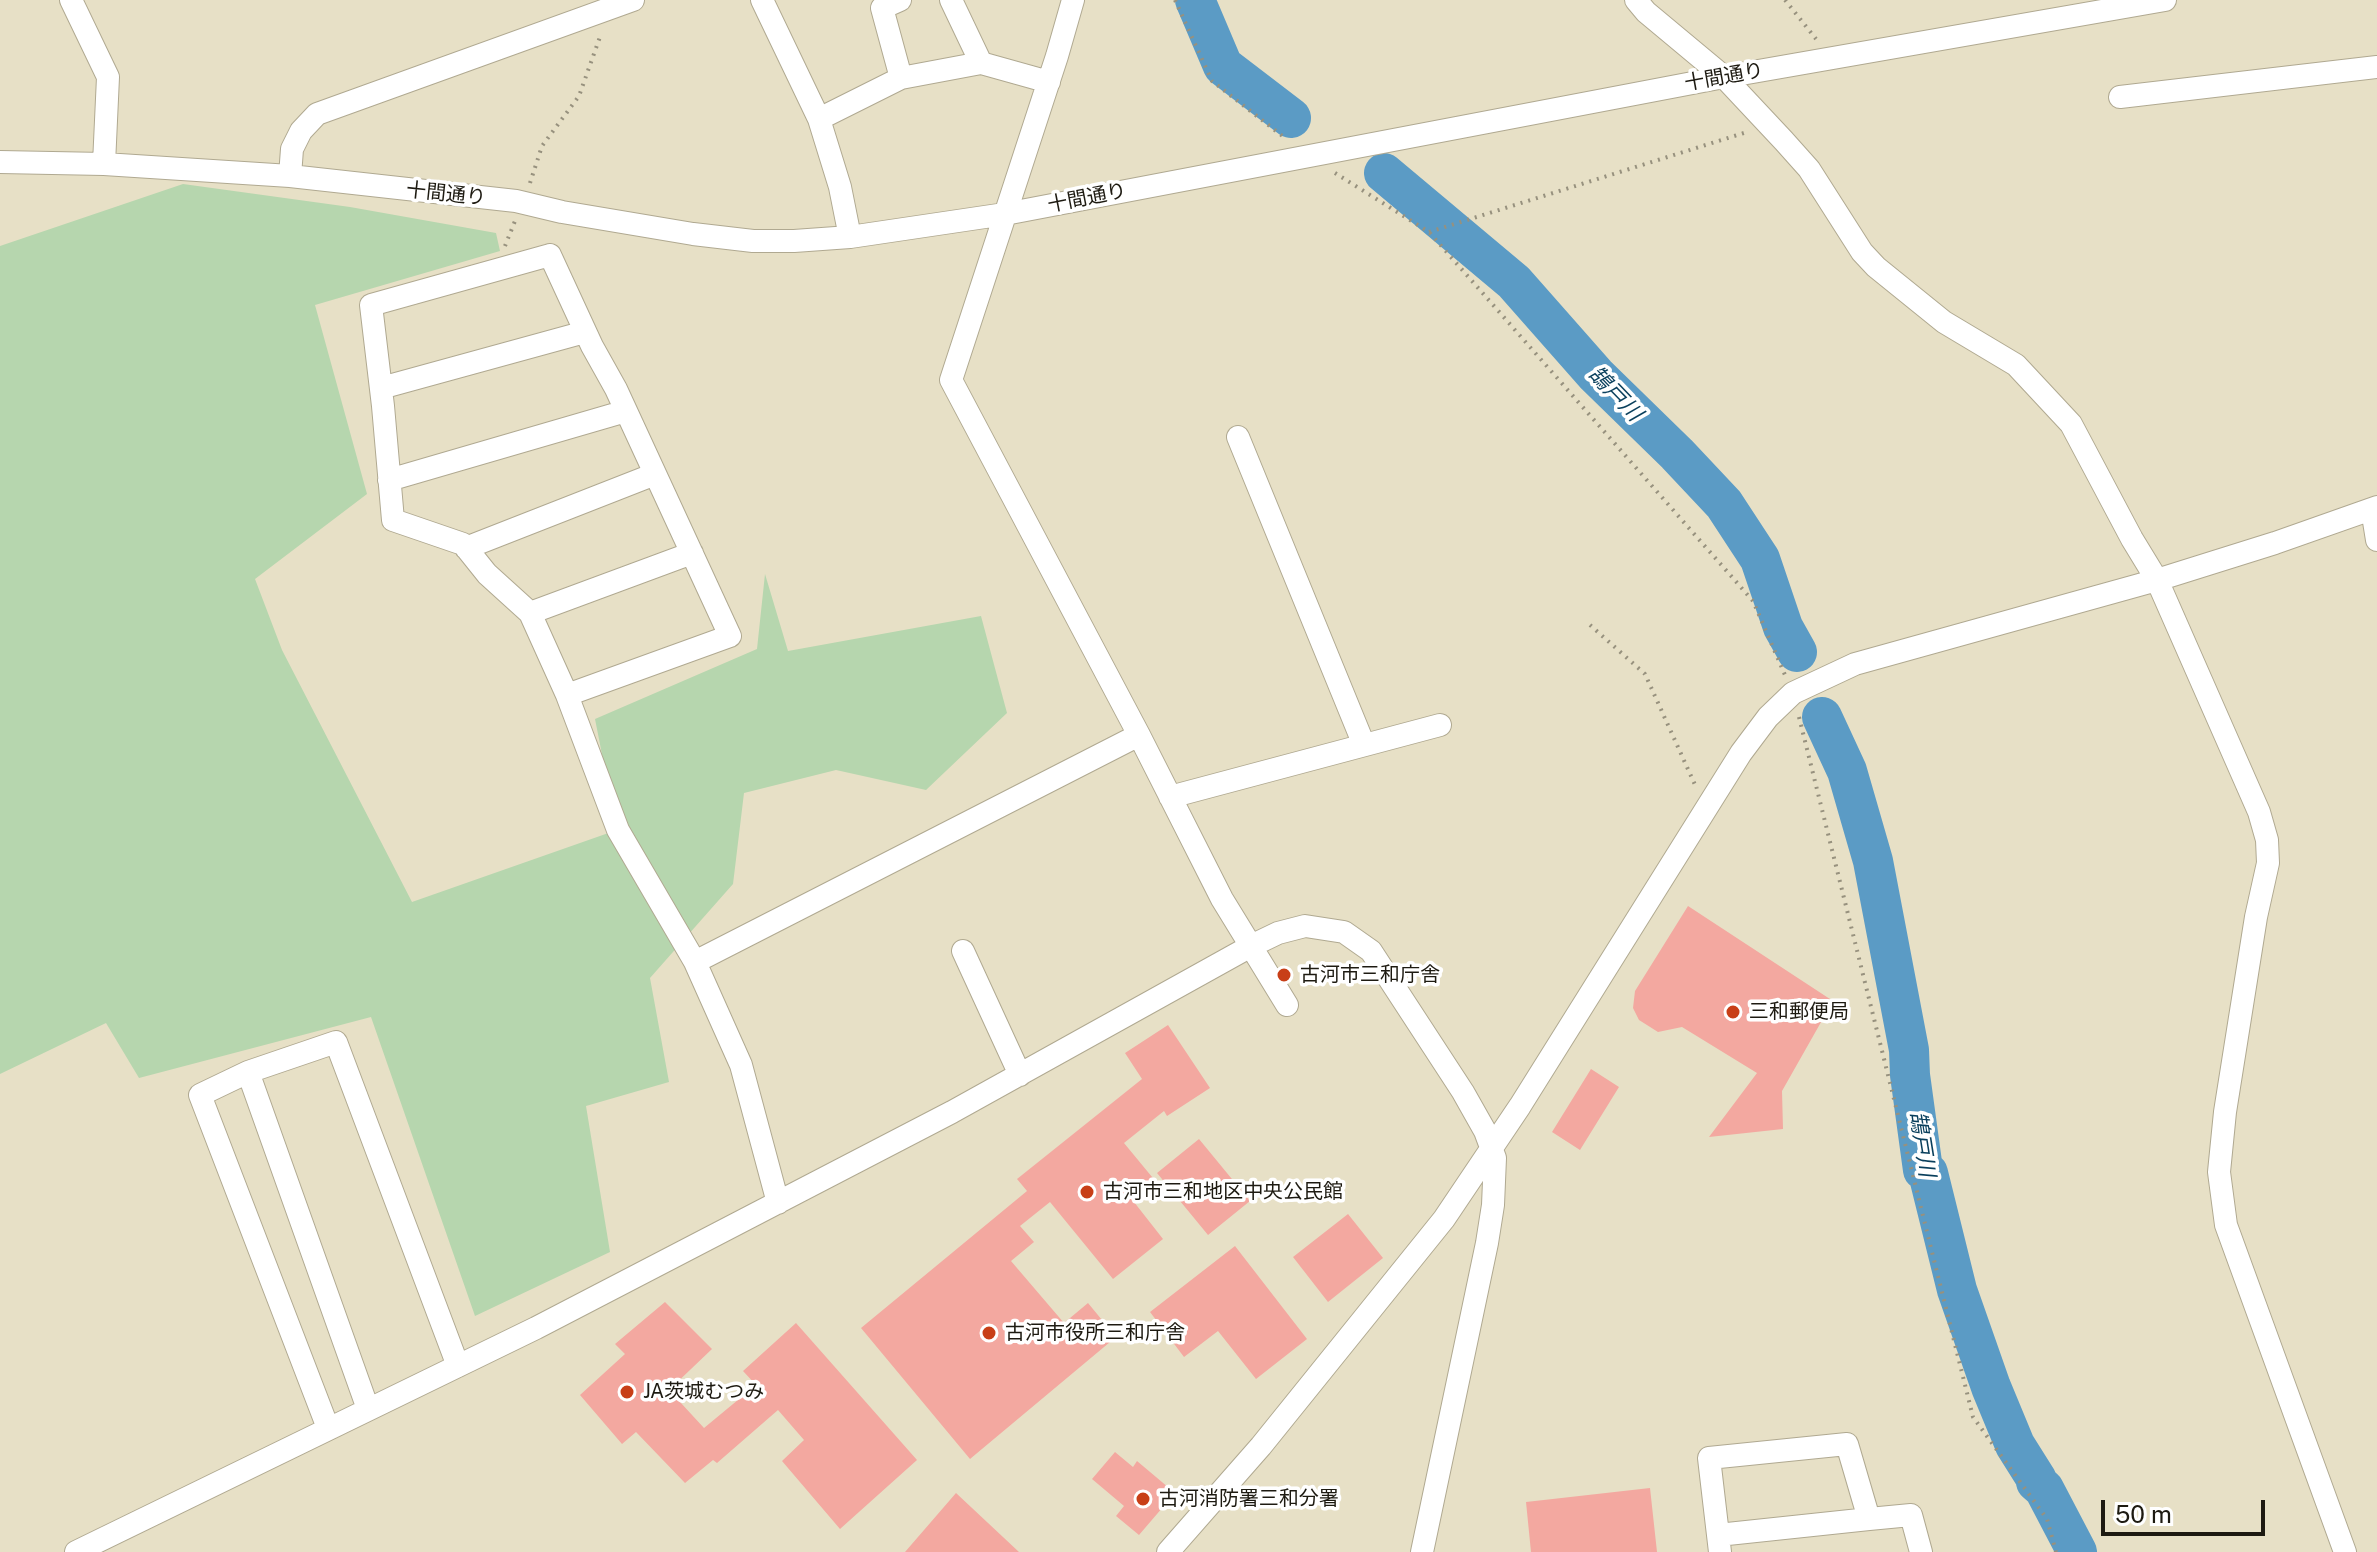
<!DOCTYPE html>
<meta charset="utf-8">
<style>
body{margin:0}
#map{position:relative;width:2377px;height:1552px;overflow:hidden;background:#e7e0c6;font-family:"Public Sans",sans-serif}
canvas{display:block}
.scale{position:absolute;left:2101px;top:1500px;width:164px;height:36px;box-sizing:border-box;border:4px solid #1d1a11;border-top:0;padding-left:10px;font-size:24px;line-height:28px;white-space:nowrap;color:#1d1a11;-webkit-text-stroke:6px #fff;paint-order:stroke}
</style>
<div id="map">
<canvas width="2377" height="1552"></canvas>
<div class="scale">50 m</div>
</div>
<script>
const context = document.querySelector('canvas').getContext('2d');
context.lineJoin = 'round';
function fill(path, color) { context.fillStyle = color; context.fill(path, 'evenodd'); }
const shape = rows => new Path2D(rows.map(r => 'M' + r).join(''));
function strokePath(path, color, width, dash) { context.strokeStyle = color; context.lineWidth = width; context.lineCap = dash ? 'butt' : 'round'; context.setLineDash(dash || []); context.stroke(path); }
function label(font, color, halo, rows, align = 'center') {
  context.font = font + ' "Public Sans","Noto Sans JP",sans-serif'; context.lineWidth = 7; context.setLineDash([]); context.textBaseline = 'middle'; context.strokeStyle = halo; context.fillStyle = color; for (const [text, x, y, turn = 0] of rows) {
    context.save(); context.translate(x, y); context.rotate((+turn || 0) * Math.PI / 180); context.textAlign = isNaN(turn) ? turn : align; if (halo) context.strokeText(text, 0, 0); context.fillText(text, 0, 0); context.restore();
  }
}
fill(shape([
 [183,184,350,207,496,233,500,251,315,305,367,494,255,579,282,650,412,902,617,830,595,719,757,649,765,574,788,651,981,616,1007,713,926,790,836,770,744,793,733,884,650,978,669,1082,586,1106,610,1252,475,1316,371,1017,139,1078,106,1023,0,1074,0,246]
]), '#b6d6ae');
strokePath(shape([
 [1195,0,1223,66,1291,118],
 [1384,173,1514,282,1596,375,1677,454,1724,504,1760,559,1783,627,1797,652],
 [1822,717,1847,771,1873,861,1909,1050,1910,1075,1923,1170,1928,1173,1957,1290,1991,1387,2015,1445,2037,1480,2036,1482,2044,1489,2077,1552]
]), '#5b9bc5', 40);
fill(shape([
 [1688,906,1833,1001,1782,1091,1783,1129,1709,1137,1757,1073,1682,1027,1658,1032,1639,1020,1633,1008,1635,991],
 [1168,1025,1210,1088,1167,1116,1164,1111,1124,1143,1157,1183,1134,1202,1163,1239,1113,1279,1050,1202,1020,1226,1034,1242,1011,1261,1064,1323,1088,1303,1116,1337,970,1459,861,1328,1027,1191,1017,1179,1142,1079,1125,1053],
 [1591,1069,1619,1087,1580,1150,1552,1132],
 [1199,1139,1250,1201,1208,1235,1157,1173],
 [1348,1214,1383,1258,1328,1302,1293,1257],
 [1235,1246,1307,1339,1256,1379,1218,1331,1184,1357,1150,1312],
 [665,1302,712,1349,669,1390,704,1428,756,1385,743,1371,796,1323,917,1460,840,1529,782,1461,804,1440,778,1410,717,1463,713,1460,685,1483,636,1432,622,1444,580,1395,625,1354,615,1344],
 [1115,1452,1133,1467,1137,1461,1175,1493,1139,1535,1116,1516,1124,1506,1092,1479],
 [1650,1488,1657,1552,1531,1552,1526,1502],
 [956,1493,1019,1552,905,1552]
]), '#f3a8a0');
const minor = shape([
 [71,0,108,77,104,164],
 [762,0,819,119,840,187,850,237],
 [900,0,882,8,901,78],
 [951,0,981,63],
 [1073,0,1057,56,951,380,1139,735,1222,899,1287,1005],
 [1636,0,1646,12,1724,77,1784,141,1809,169,1862,252,1876,267,1944,322,2016,365,2071,424,2132,539,2157,580,2259,812,2267,840,2268,863,2256,917,2225,1112,2219,1172,2226,1225,2345,1552],
 [2120,97,2377,67],
 [819,119,901,78,981,63,1049,82],
 [0,162,104,164,290,176,516,201,562,212,693,234,753,241,794,241,850,237,1005,214,1724,77,2165,0],
 [290,176,292,149,301,131,317,114,633,0],
 [550,255,592,346,616,389,730,636,567,695,530,613,487,574,463,544,393,520,383,406,371,305,550,255],
 [381,388,585,332],
 [1238,437,1364,745],
 [389,480,626,411],
 [2372,509,2377,540],
 [466,548,655,474],
 [530,613,692,553],
 [567,695,618,830,695,962,741,1065,778,1203],
 [1170,797,1440,725],
 [963,951,1020,1075],
 [695,962,1139,735],
 [248,1072,336,1042,458,1366],
 [328,1428,200,1095,248,1072,368,1409],
 [1718,1535,1869,1519],
 [76,1552,536,1328,952,1112,1251,946,1278,933,1305,926,1344,932,1371,951,1463,1092,1485,1131,1495,1158,1493,1205,1487,1243,1422,1552],
 [1168,1552,1261,1446,1444,1219,1520,1106,1741,753,1768,717,1793,693,1855,664,2157,580,2275,543,2377,507],
 [1720,1552,1709,1458,1847,1444,1869,1519,1911,1515,1921,1552]
]);
strokePath(minor, '#b0a991', 24);
strokePath(shape([
 [1175,0,1212,81,1285,138],
 [1785,0,1816,39],
 [1335,173,1429,232,1753,601,1785,675],
 [530,183,542,146,579,96,601,34],
 [1429,232,1747,132],
 [505,246,515,221],
 [1590,625,1645,674,1696,787],
 [1799,717,1973,1417,2047,1519,2056,1552]
]), '#97917e', 4, [2, 6]);
strokePath(minor, '#fff', 22);
for (const [x, y, r, color] of [
 [1284,975,8,"#c83f17"],
 [1733,1012,8,"#c83f17"],
 [1087,1192,8,"#c83f17"],
 [989,1333,8,"#c83f17"],
 [627,1392,8,"#c83f17"],
 [1143,1499,8,"#c83f17"]
]) { const dot = new Path2D(); dot.arc(x, y, r, 0, 2 * Math.PI); context.fillStyle = color; context.fill(dot); strokePath(dot, '#fff', 3); }
label('20px', '#1d1a11', '#fff', [
 ["十間通り",1724,77,-10],
 ["十間通り",446,194,6],
 ["十間通り",1087,198,-11]
]);
label('20px', '#1d1a11', '#fff', [
 ["古河市三和庁舎",1300,975],
 ["三和郵便局",1749,1012],
 ["古河市三和地区中央公民館",1103,1192],
 ["古河市役所三和庁舎",1005,1333],
 ["JA茨城むつみ",643,1392],
 ["古河消防署三和分署",1159,1499]
], 'left');
label('italic 22px', '#093f5c', '#fff', [
 ["鵠戸川",1615,394,46],
 ["鵠戸川",1922,1144,81]
]);
</script>
